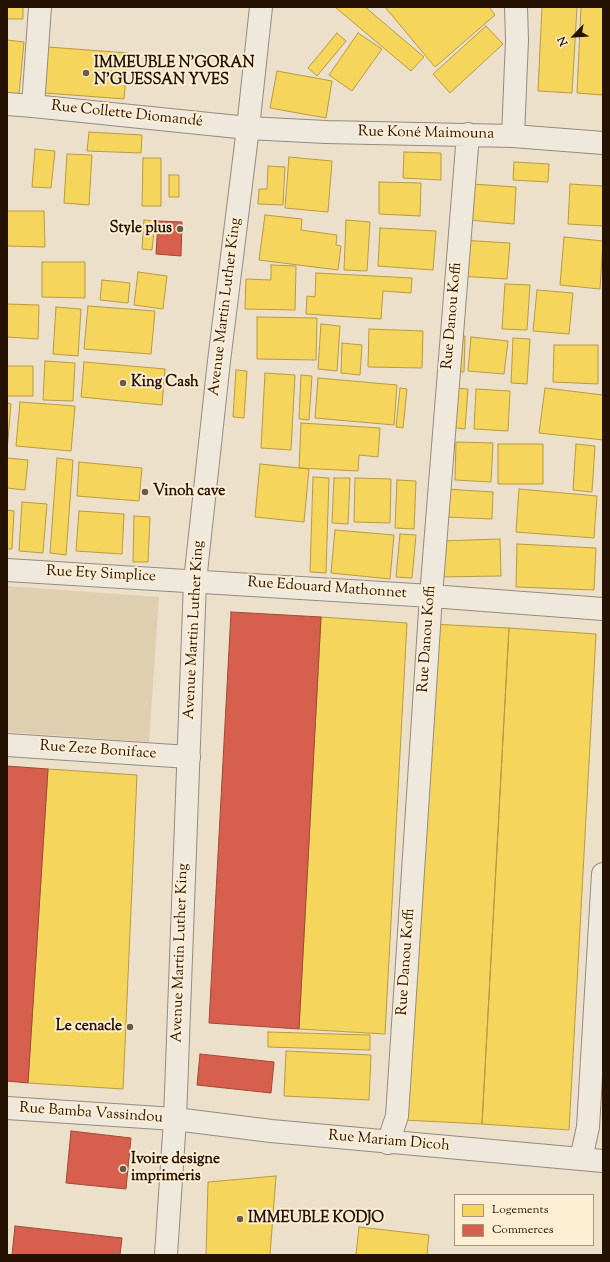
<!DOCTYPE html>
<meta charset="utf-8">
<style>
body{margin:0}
#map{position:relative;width:610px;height:1262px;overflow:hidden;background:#ece0ca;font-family:"Sorts Mill Goudy",serif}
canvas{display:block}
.frame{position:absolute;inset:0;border:8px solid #261202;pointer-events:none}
.legend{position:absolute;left:454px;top:1194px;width:140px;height:52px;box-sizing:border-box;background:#fcedd3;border:1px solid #a6957f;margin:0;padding:5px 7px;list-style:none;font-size:12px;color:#261202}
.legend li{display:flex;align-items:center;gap:8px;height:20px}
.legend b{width:20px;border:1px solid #a6957f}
.north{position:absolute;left:554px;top:16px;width:40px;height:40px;-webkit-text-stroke:3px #fcedd3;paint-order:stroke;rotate:245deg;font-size:11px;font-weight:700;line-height:16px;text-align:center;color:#261202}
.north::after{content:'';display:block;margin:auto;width:14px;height:18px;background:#261202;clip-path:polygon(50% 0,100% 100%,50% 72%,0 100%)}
</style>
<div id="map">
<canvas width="610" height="1262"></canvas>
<div class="frame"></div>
<ul class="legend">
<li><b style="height:11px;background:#f6d55c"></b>Logements</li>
<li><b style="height:11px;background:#d6604d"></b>Commerces</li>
</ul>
<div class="north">N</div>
</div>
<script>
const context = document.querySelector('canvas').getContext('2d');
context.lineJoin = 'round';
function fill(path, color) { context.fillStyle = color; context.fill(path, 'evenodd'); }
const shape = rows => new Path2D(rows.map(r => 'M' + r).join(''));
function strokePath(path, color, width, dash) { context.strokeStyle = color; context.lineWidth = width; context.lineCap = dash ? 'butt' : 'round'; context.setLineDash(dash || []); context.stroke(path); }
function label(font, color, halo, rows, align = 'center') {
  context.font = font + ' "Sorts Mill Goudy",serif'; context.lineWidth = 4; context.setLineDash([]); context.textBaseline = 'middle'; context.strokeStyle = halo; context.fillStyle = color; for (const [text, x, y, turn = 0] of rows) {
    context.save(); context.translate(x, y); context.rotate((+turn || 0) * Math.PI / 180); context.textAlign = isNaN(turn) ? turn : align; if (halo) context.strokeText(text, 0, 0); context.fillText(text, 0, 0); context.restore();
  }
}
fill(shape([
 [7,586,159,597,149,742,7,732]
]), '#e0ceb1');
const homes = shape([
 [7,7,23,7,23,19,7,19,7,7],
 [335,7,365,7,424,57,411,71,335,7],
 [385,7,489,7,495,15,435,67,385,7],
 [542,7,577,7,572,93,538,91,542,7],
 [581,7,603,7,603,95,577,93,581,7],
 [486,26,503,44,450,93,433,74,486,26],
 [337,33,346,41,317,76,308,68,337,33],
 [358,33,382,49,352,91,329,75,358,33],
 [7,40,24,42,19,94,7,93,7,40],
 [48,47,128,53,124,99,45,93,48,47],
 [277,71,332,81,326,118,270,108,277,71],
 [89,132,142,135,141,153,87,151,89,132],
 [35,149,55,151,51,188,32,187,35,149],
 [404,152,441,153,441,180,403,178,404,152],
 [67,154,92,155,89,205,64,203,67,154],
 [289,157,332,161,328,212,285,208,289,157],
 [143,158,161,158,161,206,142,206,143,158],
 [514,162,549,164,548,182,513,180,514,162],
 [268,166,285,167,283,205,258,204,259,189,267,189,268,166],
 [169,175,179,175,179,197,169,197,169,175],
 [379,182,421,183,420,216,379,214,379,182],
 [472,184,516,187,514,224,469,220,472,184],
 [570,184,603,186,603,226,568,224,570,184],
 [7,211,44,211,45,247,7,246,7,211],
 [265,215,302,219,301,230,337,235,336,245,341,246,338,270,259,260,265,215],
 [144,220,155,221,152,250,142,249,144,220],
 [346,220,370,222,367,271,344,270,346,220],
 [380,228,436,231,433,270,378,266,380,228],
 [564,237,603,241,600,289,560,285,564,237],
 [460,240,510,243,507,279,458,276,460,240],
 [42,262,85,262,85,298,42,297,42,262],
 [271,265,296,266,295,310,245,309,246,279,271,280,271,265],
 [138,272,167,276,163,309,134,305,138,272],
 [316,273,412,278,411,293,383,291,381,319,306,314,307,296,315,297,316,273],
 [102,280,130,283,128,303,100,300,102,280],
 [505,284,530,285,527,330,502,329,505,284],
 [537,290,573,293,569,334,533,331,537,290],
 [7,304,39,305,38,339,7,337,7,304],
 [88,306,155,311,151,354,84,349,88,306],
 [56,307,81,309,78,356,53,354,56,307],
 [257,317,317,318,316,360,257,359,257,317],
 [321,324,340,326,337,371,318,369,321,324],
 [369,329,423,331,422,368,368,367,369,329],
 [453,335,465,336,464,372,452,371,453,335],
 [471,337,508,341,504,374,468,371,471,337],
 [513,338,530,339,527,384,511,383,513,338],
 [342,343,362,345,360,375,341,373,342,343],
 [554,345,598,345,598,384,553,382,554,345],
 [45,361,75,363,73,401,43,400,45,361],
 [84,362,165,369,162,405,81,397,84,362],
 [7,366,33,366,33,396,7,396,7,366],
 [236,370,247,371,244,418,233,417,236,370],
 [265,373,295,375,291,450,261,448,265,373],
 [301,375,312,376,309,420,299,419,301,375],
 [318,378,397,385,394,425,315,418,318,378],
 [400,388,407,389,403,428,396,427,400,388],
 [452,388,468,389,465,429,449,427,452,388],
 [545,388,603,395,603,440,539,433,545,388],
 [476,389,510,391,508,431,474,429,476,389],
 [20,402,75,406,71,451,16,446,20,402],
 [7,403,11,404,7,451,7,403],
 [301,423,380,428,378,457,359,455,358,471,299,468,301,423],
 [456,442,493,443,491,482,455,480,456,442],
 [498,444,543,444,543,484,498,484,498,444],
 [576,444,595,446,592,492,573,490,576,444],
 [7,458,28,460,25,490,7,488,7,458],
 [57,458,73,460,66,555,50,553,57,458],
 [79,462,142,468,139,501,77,496,79,462],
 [260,464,309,469,304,522,255,517,260,464],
 [313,477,329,478,326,573,310,572,313,477],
 [334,478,350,478,348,524,332,523,334,478],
 [355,478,391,479,390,523,354,522,355,478],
 [397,480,416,481,414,529,395,528,397,480],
 [446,489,493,492,492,519,445,517,446,489],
 [519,489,597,496,594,538,516,532,519,489],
 [22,502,47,504,43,553,19,551,22,502],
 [7,510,14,511,12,549,7,549,7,510],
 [79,511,124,514,122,554,76,551,79,511],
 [134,516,150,517,148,562,133,562,134,516],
 [335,530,394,535,390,579,331,573,335,530],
 [400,534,416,535,412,578,396,577,400,534],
 [500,539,501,576,441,577,440,541,500,539],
 [517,544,596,548,594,590,516,587,517,544],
 [321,617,407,623,385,1034,299,1029,321,617],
 [430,624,509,628,482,1124,403,1120,430,624],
 [509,628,596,634,569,1130,482,1124,509,628],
 [48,769,137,775,123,1089,28,1083,48,769],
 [268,1032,370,1035,370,1050,268,1047,268,1032],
 [286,1051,371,1055,369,1100,284,1096,286,1051],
 [276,1176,270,1255,206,1255,208,1182,276,1176],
 [359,1227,429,1235,427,1255,356,1255,359,1227]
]);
fill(homes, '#f6d55c');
strokePath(homes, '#b89a41', 1);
const shops = shape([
 [158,221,182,222,181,256,156,254,158,221],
 [231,612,321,617,299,1029,209,1023,231,612],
 [7,766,48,769,28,1083,7,1081,7,766],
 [200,1054,274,1062,271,1093,197,1085,200,1054],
 [71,1131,131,1138,126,1189,66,1183,71,1131],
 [15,1226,122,1238,120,1255,12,1255,15,1226]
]);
fill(shops, '#d6604d');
strokePath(shops, '#a14936', 1);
const minor = shape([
 [7,104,33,106,248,128,326,132,513,136,603,143],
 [33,106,40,7],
 [513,136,517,40,516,7],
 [7,570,431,596,603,609],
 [7,745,189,757],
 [7,1108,175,1119,271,1131,603,1161],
 [388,1143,397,1116,431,596,468,134],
 [581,1159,588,1127,603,874]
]);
const tertiary = shape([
 [166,1255,175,1119,195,581,219,361,248,128,261,7]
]);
strokePath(minor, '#958b7d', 24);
strokePath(tertiary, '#958b7d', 24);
strokePath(minor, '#efe8dd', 22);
strokePath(tertiary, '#efe8dd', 22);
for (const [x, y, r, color] of [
 [86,73,4,"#6b5a48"],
 [180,229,4,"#6b5a48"],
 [123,383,4,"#6b5a48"],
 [145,492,4,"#6b5a48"],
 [130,1027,4,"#6b5a48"],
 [123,1169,4,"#6b5a48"],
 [240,1219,4,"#6b5a48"]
]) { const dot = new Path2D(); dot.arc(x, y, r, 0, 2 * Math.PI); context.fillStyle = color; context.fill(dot); strokePath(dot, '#fcedd3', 1.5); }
label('bold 15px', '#261202', '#fcedd3', [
 ["IMMEUBLE N'GORAN",94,64],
 ["N'GUESSAN YVES",94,81],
 ["Style plus",172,229,"right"],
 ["King Cash",131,383],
 ["Vinoh cave",153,492],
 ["Le cenacle",122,1027,"right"],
 ["Ivoire designe",131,1160],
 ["imprimeris",131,1177],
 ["IMMEUBLE KODJO",248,1219]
], 'left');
label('15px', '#261202', '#fcedd3', [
 ["Rue Collette Diomandé",127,115,6],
 ["Rue Koné Maimouna",426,134,1],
 ["Avenue Martin Luther King",226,307,-83],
 ["Rue Danou Koffi",453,316,-85],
 ["Rue Ety Simplice",101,575,3],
 ["Rue Edouard Mathonnet",327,589,4],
 ["Avenue Martin Luther King",195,630,-87],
 ["Rue Danou Koffi",428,639,-86],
 ["Rue Zeze Boniface",98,751,4],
 ["Avenue Martin Luther King",181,953,-88],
 ["Rue Danou Koffi",407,962,-86],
 ["Rue Bamba Vassindou",91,1114,4],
 ["Rue Mariam Dicoh",389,1142,5]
]);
</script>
